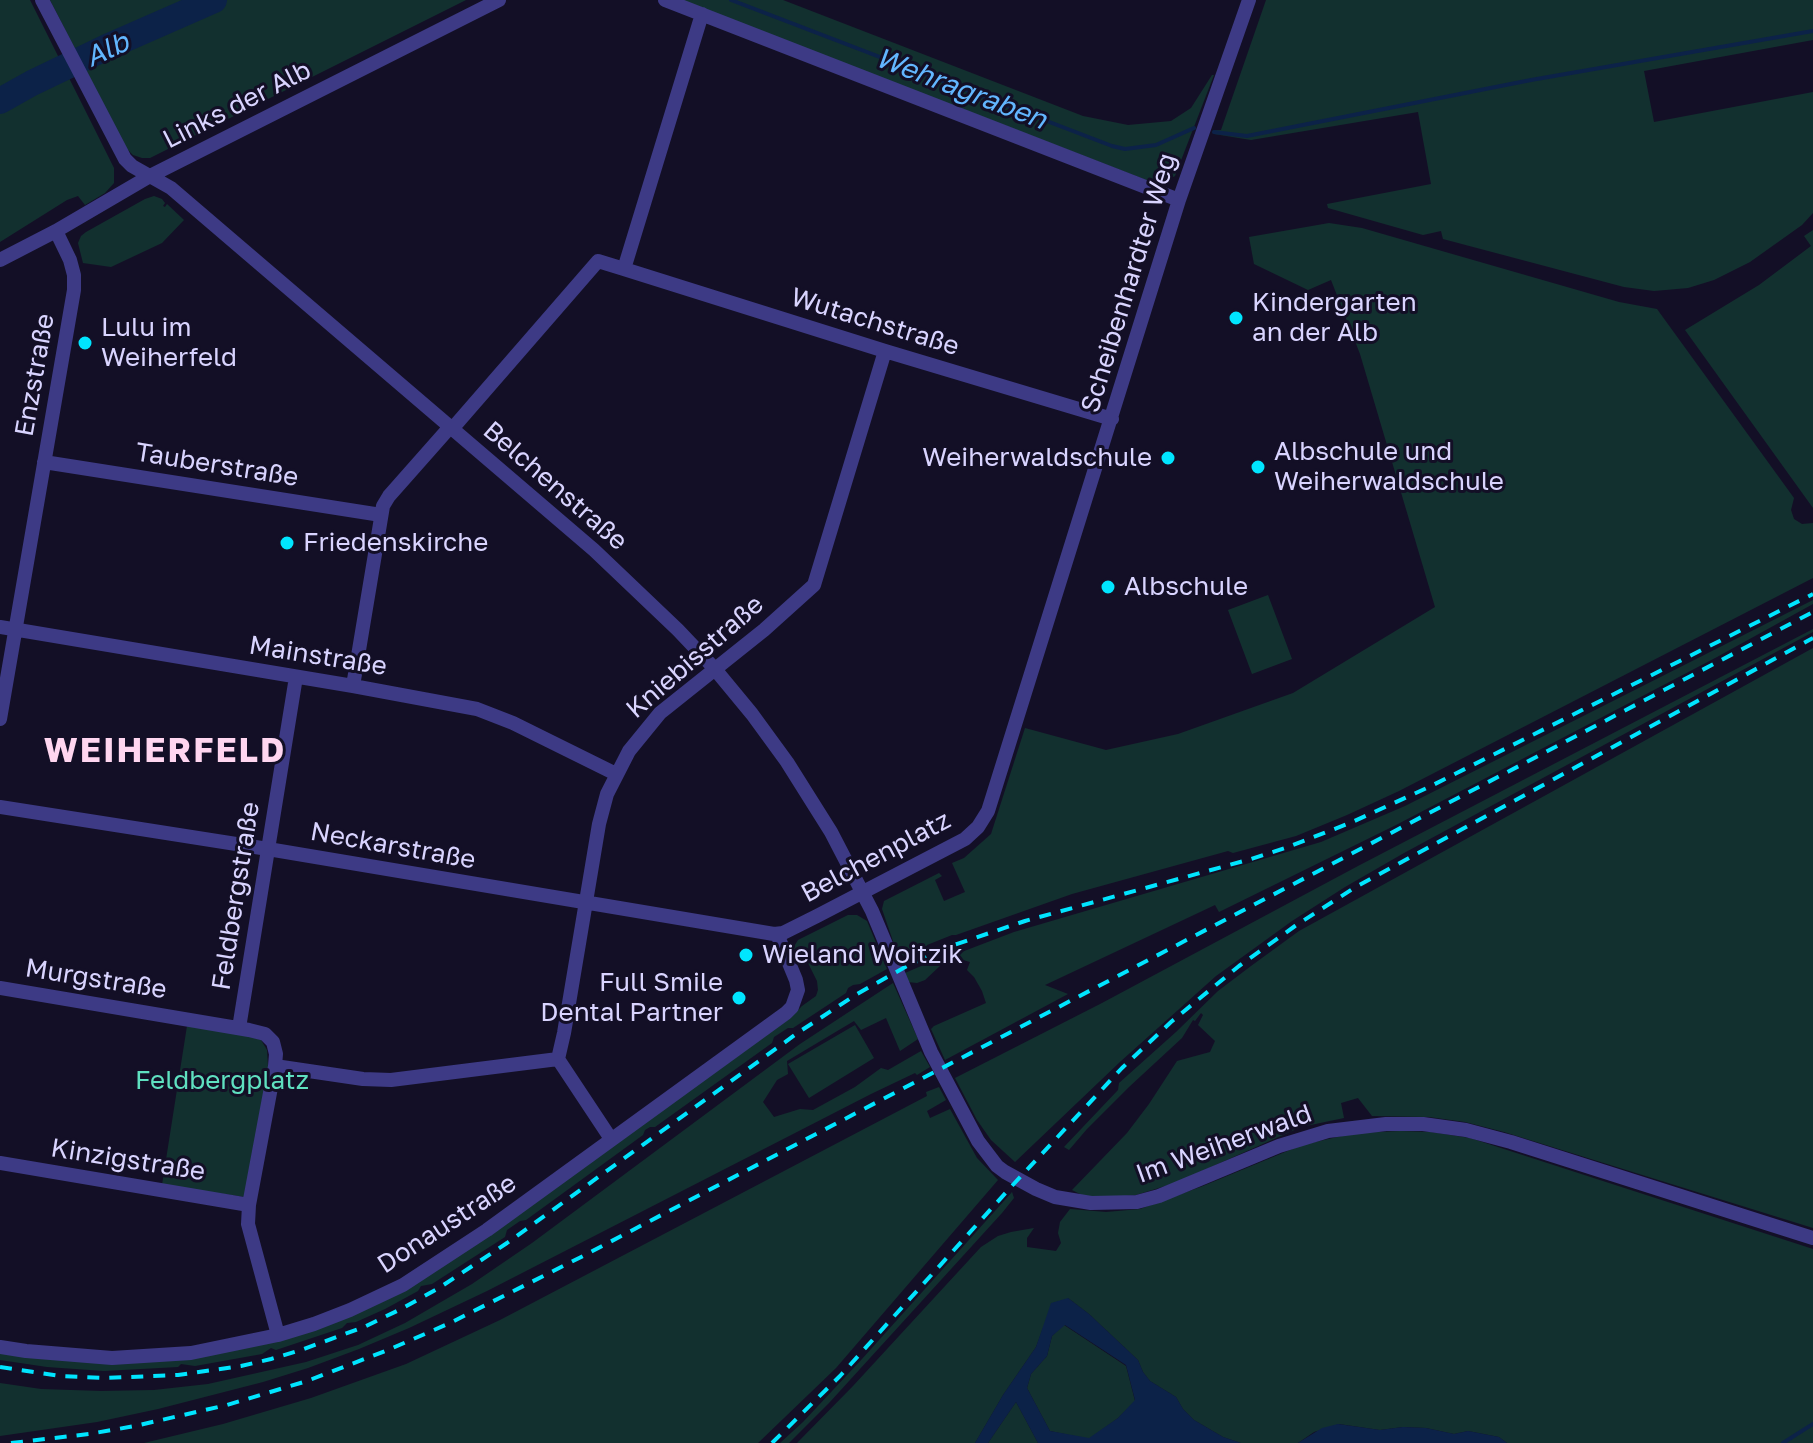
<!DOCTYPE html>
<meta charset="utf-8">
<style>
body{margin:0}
canvas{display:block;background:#130f26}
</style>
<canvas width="1813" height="1443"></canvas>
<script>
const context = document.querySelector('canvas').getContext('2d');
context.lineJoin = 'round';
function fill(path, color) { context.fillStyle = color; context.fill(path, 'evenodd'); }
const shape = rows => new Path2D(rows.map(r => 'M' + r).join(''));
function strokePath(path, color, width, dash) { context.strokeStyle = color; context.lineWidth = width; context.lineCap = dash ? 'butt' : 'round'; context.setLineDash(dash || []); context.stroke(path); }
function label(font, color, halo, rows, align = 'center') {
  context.font = font + ' "Golos Text",sans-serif'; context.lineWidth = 6; context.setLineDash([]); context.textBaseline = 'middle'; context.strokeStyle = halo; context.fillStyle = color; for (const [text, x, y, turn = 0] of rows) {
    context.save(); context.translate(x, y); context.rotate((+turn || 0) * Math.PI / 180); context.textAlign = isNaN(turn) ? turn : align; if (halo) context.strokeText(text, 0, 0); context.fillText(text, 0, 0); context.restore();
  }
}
fill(shape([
 [0,0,30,0,114,168,114,183,105,193,85,205,78,196,67,200,0,242],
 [50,0,466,0,150,158,142,158,133,155,126,148],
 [680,0,783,0,1083,116,1128,125,1171,121,1191,108,1212,75,1214,75,1175,176,1163,184,1154,183],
 [1266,0,1813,0,1813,40,1644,71,1654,122,1813,92,1813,213,1802,225,1750,262,1714,280,1688,288,1654,291,1624,287,1443,239,1441,231,1423,235,1328,208,1327,204,1431,184,1418,112,1251,140,1214,134,1215,130,1221,130],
 [154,196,162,199,165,203,163,206,165,207,167,204,184,220,162,243,111,267,83,263,78,243,81,236,86,232,145,199],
 [1329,223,1362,228,1619,302,1657,309,1794,498,1791,510,1794,519,1802,524,1813,523,1813,578,1399,791,1347,815,1296,836,1233,853,1228,851,1072,894,956,935,952,935,927,945,924,950,905,958,894,944,882,909,884,901,939,873,942,876,935,880,944,901,965,892,952,863,964,858,991,834,1025,728,1106,750,1178,734,1293,693,1435,607,1360,354,1331,280,1308,290,1254,264,1249,237],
 [1813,230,1813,508,1685,330,1759,285,1811,246,1804,236],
 [1268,595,1292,659,1252,674,1228,610],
 [1813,600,1813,604,1717,657,1396,825,1219,912,1215,905,1045,985,1068,994,945,1060,931,1029,934,1026,986,1003,982,991,974,977,967,970,970,962,963,960,950,961,941,965,925,980,917,983,908,982,905,973,949,954,961,959,959,953,1014,932,1321,842,1405,806],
 [1813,629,1813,632,1404,853,1345,887,1292,921,1216,976,1121,1061,1015,1162,991,1140,977,1120,955,1078,1102,1003,1358,866],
 [1813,648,1813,1228,1504,1132,1465,1122,1429,1117,1372,1116,1358,1098,1341,1103,1344,1118,1301,1127,1175,1183,1136,1195,1112,1197,1099,1198,1082,1195,1072,1190,1127,1133,1149,1104,1177,1061,1210,1052,1215,1041,1198,1025,1203,1015,1201,1013,1195,1021,1193,1020,1182,1038,1129,1087,1087,1129,1069,1150,1064,1147,1118,1090,1119,1083,1176,1032,1218,991,1251,966,1299,931],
 [848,915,857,915,867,921,887,969,860,984,853,985,848,988,846,993,793,1028,788,1028,774,1037,772,1043,655,1127,650,1127,645,1130,643,1135,526,1220,520,1221,507,1230,505,1237,432,1284,421,1286,418,1291,385,1309,356,1322,347,1323,342,1328,276,1350,271,1348,262,1354,195,1366,181,1364,178,1367,104,1371,47,1367,0,1360,0,1353,159,1361,374,1304,790,1018,802,1006,816,996,818,990,817,981,803,953,792,959,790,953,798,940],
 [893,983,918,1039,900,1051,886,1018,861,1030,854,1021,787,1061,788,1074,777,1080,763,1102,774,1117,800,1109,813,1110,855,1087,881,1068,888,1070,921,1051,930,1067,917,1075,915,1073,871,1094,487,1291,409,1328,359,1349,308,1368,263,1382,158,1409,97,1422,0,1436,0,1383,41,1389,101,1391,154,1390,208,1384,306,1362,358,1345,405,1323,472,1284,532,1243,800,1044],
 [855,1025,874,1058,809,1098,788,1064],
 [187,1026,243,1034,261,1040,267,1050,268,1067,245,1197,162,1185],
 [939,1087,946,1100,927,1111,930,1118,950,1109,977,1158,998,1180,836,1368,758,1443,144,1443,223,1424,311,1398,406,1364,500,1320,927,1096,926,1092],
 [1400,1131,1431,1132,1470,1138,1813,1249,1813,1443,1507,1443,1499,1437,1468,1431,1454,1434,1426,1428,1403,1427,1380,1430,1339,1424,1314,1432,1298,1443,1241,1443,1223,1437,1194,1420,1183,1409,1176,1397,1150,1381,1143,1372,1138,1360,1089,1314,1068,1298,1043,1328,1036,1347,1003,1395,975,1443,797,1443,853,1386,981,1247,998,1236,1011,1232,1034,1228,1027,1238,1027,1247,1056,1251,1061,1243,1058,1233,1060,1222,1070,1209,1106,1212,1140,1209,1203,1186,1302,1145,1355,1133],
 [1012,1192,1014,1198,1002,1213,829,1403,789,1443,780,1443,803,1422,862,1359],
 [1064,1325,1126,1366,1135,1401,1118,1418,1089,1439,1050,1431,1027,1388,1031,1374,1047,1356,1052,1336],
 [1016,1402,1038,1443,988,1443]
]), '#12302f');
fill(shape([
 [1068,1298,1089,1314,1138,1360,1143,1372,1150,1381,1176,1397,1183,1409,1194,1420,1223,1437,1241,1443,1038,1443,1016,1402,988,1443,975,1443,1003,1395,1036,1347,1051,1303],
 [1065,1325,1126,1365,1135,1400,1118,1418,1089,1438,1050,1431,1027,1388,1031,1374,1047,1356,1052,1336],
 [1338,1424,1380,1430,1403,1427,1426,1428,1454,1434,1468,1431,1499,1437,1507,1443,1298,1443,1322,1428]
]), '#0c2248');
strokePath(shape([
 [731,0,1112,146,1125,149,1156,145,1194,128],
 [1214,132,1247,136,1531,80,1813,31],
 [1783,1443,1813,1424]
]), '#0c2248', 4);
strokePath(shape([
 [0,101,32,83,107,47,214,0]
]), '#0c2248', 26);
strokePath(shape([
 [42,0,125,159,132,166,171,188,594,550,678,630,714,668,752,714,787,762,831,832,872,911,931,1052,978,1141,997,1166,1005,1172,1036,1189,1055,1197,1091,1203,1137,1202,1159,1196,1279,1146,1328,1131,1386,1124,1423,1124,1466,1130,1511,1142,1813,1238],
 [665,0,1179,200],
 [0,260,56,231,150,176,499,0],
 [624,269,885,351,1112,419],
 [452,429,598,261,624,269,702,14],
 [44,462,381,515],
 [0,627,353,686,477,709,513,723,616,774],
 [353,686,383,506,389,496,450,427],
 [0,719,74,290,74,275,70,260,56,231],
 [0,807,268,849,774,934,783,933,817,916,965,839,978,827,988,811,1179,200,1249,0],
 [0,988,249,1030,265,1034,273,1042,276,1054,275,1066,249,1205,248,1224,278,1335],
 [239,1028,296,677],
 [275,1066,363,1079,391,1080,558,1059],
 [611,1139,558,1059,564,1033,599,824,607,794,629,751,660,713,764,630,814,585,885,351],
 [0,1163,249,1205],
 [0,1347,26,1351,112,1358,191,1353,278,1335,314,1324,350,1310,403,1285,487,1230,786,1013,792,1007,798,990,796,980,777,934]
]), '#3d3a85', 14);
strokePath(shape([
 [0,1367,61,1376,104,1378,178,1375,241,1366,271,1359,301,1350,364,1327,401,1309,439,1288,507,1243,799,1032,857,994,907,966,948,947,1025,921,1251,859,1285,848,1350,823,1429,787,1813,594],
 [11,1443,89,1434,135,1426,227,1405,307,1381,388,1350,450,1323,585,1255,1813,612],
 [772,1443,840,1376,1010,1188,1122,1068,1171,1022,1239,966,1295,926,1354,888,1813,638]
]), '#00e5ff', 4, [12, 10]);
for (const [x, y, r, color] of [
 [1236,318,8,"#00e5ff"],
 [85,343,8,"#00e5ff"],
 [1168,458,8,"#00e5ff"],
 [1258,467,8,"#00e5ff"],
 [287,543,8,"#00e5ff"],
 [1108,587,8,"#00e5ff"],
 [746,955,8,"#00e5ff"],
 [739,998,8,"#00e5ff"]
]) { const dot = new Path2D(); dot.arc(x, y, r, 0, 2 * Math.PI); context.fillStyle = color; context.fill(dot); strokePath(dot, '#130f26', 3); }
label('26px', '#d9d4ff', '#130f26', [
 ["Links der Alb",237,105,-27],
 ["Scheibenhardter Weg",1129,283,-73],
 ["Wutachstraße",875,322,17],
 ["Enzstraße",35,375,-80],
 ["Tauberstraße",217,465,9],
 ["Belchenstraße",555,486,41],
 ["Mainstraße",318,656,9],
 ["Kniebisstraße",695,657,-41],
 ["Neckarstraße",393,846,10],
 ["Belchenplatz",876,857,-28],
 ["Feldbergstraße",236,896,-81],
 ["Murgstraße",96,979,9],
 ["Im Weiherwald",1224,1144,-20],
 ["Kinzigstraße",128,1160,9],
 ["Donaustraße",447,1224,-33]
]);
label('26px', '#d9d4ff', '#130f26', [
 ["Kindergarten",1252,303],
 ["an der Alb",1252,333],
 ["Lulu im",101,328],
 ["Weiherfeld",101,358],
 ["Albschule und",1274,452],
 ["Weiherwaldschule",1274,482],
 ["Weiherwaldschule",1152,458,"right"],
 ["Friedenskirche",303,543],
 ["Albschule",1124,587],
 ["Wieland Woitzik",762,955],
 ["Full Smile",723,983,"right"],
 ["Dental Partner",723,1013,"right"]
], 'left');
label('26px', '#5fe0c0', '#130f26', [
 ["Feldbergplatz",222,1081]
]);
label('italic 28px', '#62b6ff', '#130f26', [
 ["Alb",107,50,-25],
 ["Wehragraben",961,89,21]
]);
context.letterSpacing = '2px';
label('bold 34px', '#ffd6f0', '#130f26', [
 ["WEIHERFELD",165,751]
]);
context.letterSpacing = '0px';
</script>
